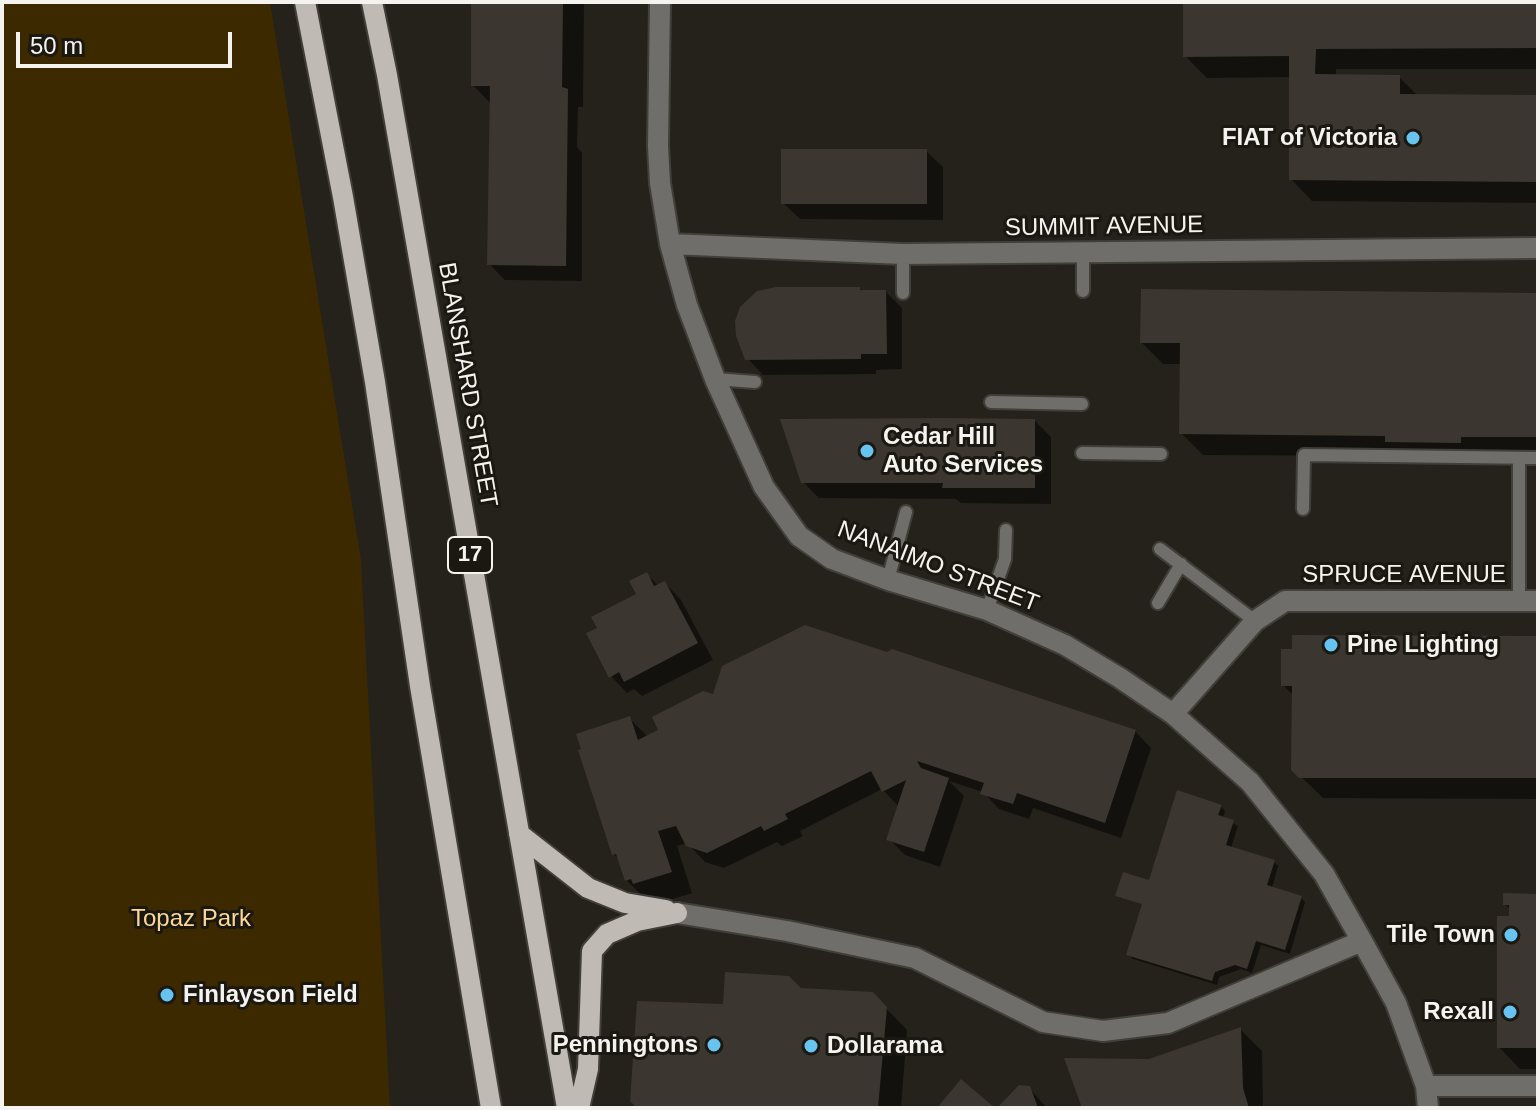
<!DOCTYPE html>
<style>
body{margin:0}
#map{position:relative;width:1540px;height:1110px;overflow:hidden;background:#25211b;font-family:Arial,sans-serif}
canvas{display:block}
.frame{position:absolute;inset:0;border:4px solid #f5f3ef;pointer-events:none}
.scale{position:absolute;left:16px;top:32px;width:216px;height:36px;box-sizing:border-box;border:4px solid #f5f3ef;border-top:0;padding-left:10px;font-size:24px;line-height:28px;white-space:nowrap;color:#f5f3ef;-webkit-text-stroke:6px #1b1812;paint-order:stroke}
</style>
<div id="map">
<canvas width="1540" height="1110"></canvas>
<div class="frame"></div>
<div class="scale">50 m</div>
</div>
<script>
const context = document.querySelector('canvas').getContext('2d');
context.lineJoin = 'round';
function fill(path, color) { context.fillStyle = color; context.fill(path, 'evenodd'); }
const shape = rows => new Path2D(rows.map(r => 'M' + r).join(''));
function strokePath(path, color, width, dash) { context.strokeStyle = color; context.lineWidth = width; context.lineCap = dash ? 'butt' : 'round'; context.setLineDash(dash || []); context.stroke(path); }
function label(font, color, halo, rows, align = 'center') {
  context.font = font + ' Arial,sans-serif'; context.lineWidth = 6; context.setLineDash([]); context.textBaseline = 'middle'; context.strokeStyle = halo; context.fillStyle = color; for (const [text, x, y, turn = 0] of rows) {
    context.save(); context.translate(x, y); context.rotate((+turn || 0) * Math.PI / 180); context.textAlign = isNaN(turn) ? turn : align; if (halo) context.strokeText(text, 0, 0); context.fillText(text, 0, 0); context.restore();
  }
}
fill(shape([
 [2,2,270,2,361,560,390,1108,2,1108]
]), '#3d2900');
fill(shape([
 [473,2,584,2,583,107,578,107,577,147,582,153,582,281,505,280,489,264,491,104,473,85],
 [1185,2,1538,2,1538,69,1336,69,1336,76,1399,77,1418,96,1538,97,1538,203,1312,201,1291,179,1291,77,1207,78,1185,56],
 [926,151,943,167,943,220,800,219,783,203],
 [860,289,863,292,886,292,902,308,902,369,876,370,876,374,763,375,747,358],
 [1536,295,1538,457,1481,457,1481,463,1408,462,1402,456,1203,455,1181,433,1182,364,1163,364,1142,343],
 [1035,421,1051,437,1051,504,961,503,956,499,819,498,803,482],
 [646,574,659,586,665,583,681,600,713,660,642,696,634,689,627,693,611,676,599,629,639,595],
 [1538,638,1538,799,1323,798,1293,769,1294,696,1283,685],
 [630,719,648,737,1135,731,1151,748,1121,838,1033,808,1029,819,999,809,983,792,949,781,964,796,940,867,905,855,889,839,899,807,882,789,800,831,803,836,782,846,777,842,724,868,705,862,687,843,677,846,692,893,656,904,648,901,626,880,620,860,614,854],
 [1221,806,1225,811,1223,818,1238,826,1231,848,1274,862,1278,866,1272,888,1301,898,1305,902,1290,954,1261,945,1252,973,1241,969,1219,977,1217,985,1133,959,1128,954,1143,907,1122,901,1151,909,1152,905,1121,896,1121,899,1118,896,1151,882],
 [1538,896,1538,1069,1520,1069,1499,1047,1511,918,1511,910,1505,904],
 [800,990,872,994,907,1030,901,1108,640,1108,725,1006],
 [1241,1030,1262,1051,1263,1108,1084,1108,1149,1061],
 [1029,1088,1047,1108,999,1108]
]), '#0007');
fill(shape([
 [471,2,563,2,562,87,568,89,566,266,487,265,490,86,471,86],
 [1183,2,1538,2,1538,48,1316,49,1315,74,1400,75,1400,94,1538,95,1538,182,1289,180,1289,56,1183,57],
 [781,149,927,149,927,204,781,204],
 [860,287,860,290,886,290,887,354,861,354,861,359,745,360,736,336,735,321,740,307,757,291,776,287],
 [1141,289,1537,293,1536,437,1461,437,1461,443,1385,442,1385,436,1179,434,1180,343,1140,343],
 [943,418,1035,419,1035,488,942,488,943,483,801,483,780,419],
 [647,572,654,586,665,581,698,643,624,682,619,672,609,678,586,633,597,628,591,617,636,594,629,581],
 [805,625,887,652,892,649,1136,730,1105,823,1017,793,1013,804,980,794,984,783,917,761,921,768,949,778,924,852,886,840,906,780,882,792,871,771,785,814,788,819,764,831,761,826,707,853,686,846,676,826,658,831,672,872,633,884,631,879,625,881,616,854,612,855,578,750,581,749,576,734,630,716,638,740,658,730,652,717,703,691,713,694,722,666],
 [1292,635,1538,636,1538,778,1299,778,1291,770,1292,686,1281,686,1281,649,1292,649],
 [1177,790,1222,805,1218,815,1234,820,1226,845,1275,860,1267,885,1302,896,1285,950,1256,941,1247,969,1235,965,1215,972,1212,981,1126,955,1142,904,1115,896,1123,872,1149,880],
 [1503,893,1538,894,1538,1048,1497,1048,1497,916,1509,916,1509,905,1503,905],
 [725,972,789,976,801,988,873,992,887,1007,878,1108,637,1108,630,1101,637,1001,723,1004],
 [1241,1027,1243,1088,1249,1108,1082,1108,1064,1058,1149,1059],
 [961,1079,995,1108,937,1108],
 [1019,1085,1030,1086,1038,1108,997,1108]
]), '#3b3730');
const service = shape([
 [1083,291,1083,254],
 [903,293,903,254],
 [715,379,755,382],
 [991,402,1082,404],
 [1082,453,1161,454],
 [1303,509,1304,455,1538,458],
 [1160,549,1255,621],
 [888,580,906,512],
 [1519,601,1519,458],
 [1158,603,1181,564],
 [987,610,1005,559,1006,530]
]);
const minor = shape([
 [660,2,658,146,660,183,670,244,687,305,715,379,764,487,799,536,832,559,888,580,987,610,1065,645,1120,678,1173,714,1250,782,1324,874,1362,941,1396,1003,1426,1086,1428,1108],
 [670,244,903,254,1538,248],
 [1173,714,1255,621,1285,601,1538,601],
 [677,913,787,931,915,958,1043,1022,1103,1031,1168,1023,1362,941],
 [1426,1086,1538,1086]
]);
const primary = shape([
 [305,2,343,197,375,382,420,686,491,1108],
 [372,2,387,75,567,1108],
 [519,834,588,888,625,903,666,910],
 [579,1108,588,1069,592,951,607,934,637,921,677,913]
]);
strokePath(service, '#423e39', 16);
strokePath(minor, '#423e39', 24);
strokePath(primary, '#423e39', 24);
strokePath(service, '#706e6a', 12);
strokePath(minor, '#706e6a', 20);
strokePath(primary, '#bfbbb4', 20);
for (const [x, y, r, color] of [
 [1413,138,8,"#67c4f0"],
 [867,451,8,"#67c4f0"],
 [1331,645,8,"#67c4f0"],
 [1511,935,8,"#67c4f0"],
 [167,995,8,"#67c4f0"],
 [1510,1012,8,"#67c4f0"],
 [714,1045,8,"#67c4f0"],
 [811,1046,8,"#67c4f0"]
]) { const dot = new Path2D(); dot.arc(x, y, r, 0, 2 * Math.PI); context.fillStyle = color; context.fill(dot); strokePath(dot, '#1b1812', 3); }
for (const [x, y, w] of [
 [470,555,44]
]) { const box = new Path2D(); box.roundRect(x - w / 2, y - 18, w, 36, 6); context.fillStyle = '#1b1812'; context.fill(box); strokePath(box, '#f5f3ef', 2); }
label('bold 22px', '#f5f3ef', null, [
 ["17",470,555]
]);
label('bold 24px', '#f5f3ef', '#1b1812', [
 ["FIAT of Victoria",1397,138],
 ["Cedar Hill",883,437,"left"],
 ["Auto Services",883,465,"left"],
 ["Pine Lighting",1347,645,"left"],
 ["Tile Town",1495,935],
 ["Finlayson Field",183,995,"left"],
 ["Rexall",1494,1012],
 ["Penningtons",698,1045],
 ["Dollarama",827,1046,"left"]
], 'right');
label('24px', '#f5f3ef', '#1b1812', [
 ["SUMMIT AVENUE",1104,227,-1],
 ["BLANSHARD STREET",467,385,80],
 ["NANAIMO STREET",938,567,21],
 ["SPRUCE AVENUE",1404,575]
]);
label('24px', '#fcd898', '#1b1812', [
 ["Topaz Park",191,919]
]);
</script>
